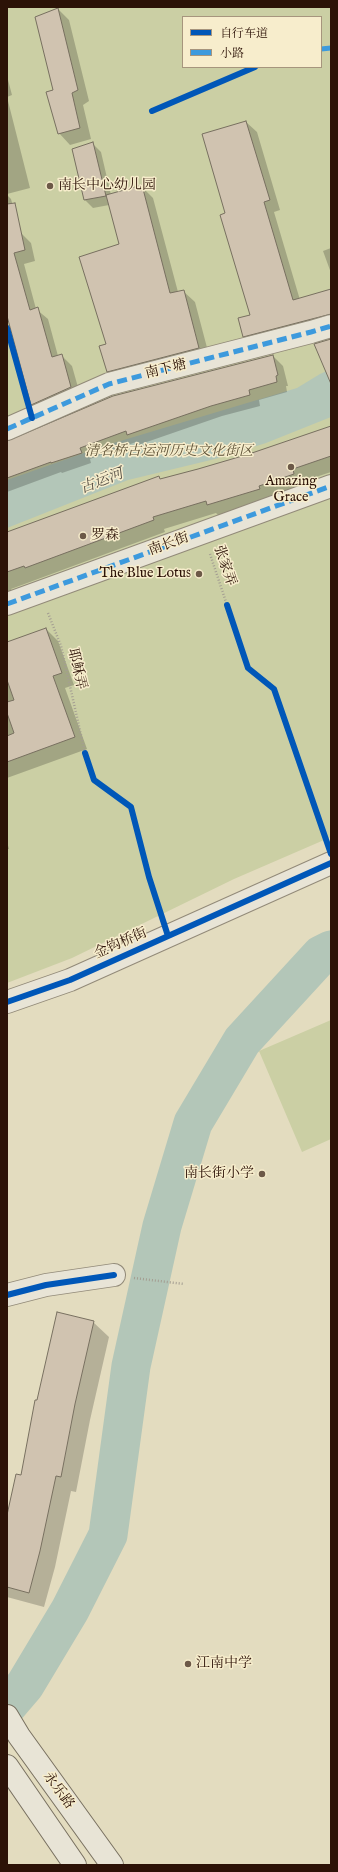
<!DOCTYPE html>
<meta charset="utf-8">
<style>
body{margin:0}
#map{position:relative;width:338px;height:1872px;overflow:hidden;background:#e3dcbf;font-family:"IM FELL English","Noto Serif SC",serif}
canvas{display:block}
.frame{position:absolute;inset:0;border:8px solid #2c1207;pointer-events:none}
.legend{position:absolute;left:182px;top:16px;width:140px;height:52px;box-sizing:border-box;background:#f7edcc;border:1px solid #a6957d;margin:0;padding:5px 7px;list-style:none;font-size:12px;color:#2c1207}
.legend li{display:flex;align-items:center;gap:8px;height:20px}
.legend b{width:20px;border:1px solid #a6957d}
</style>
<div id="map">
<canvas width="338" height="1872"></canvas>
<div class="frame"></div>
<ul class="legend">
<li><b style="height:5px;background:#0057b8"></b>自行车道</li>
<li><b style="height:5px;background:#3d9add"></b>小路</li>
</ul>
</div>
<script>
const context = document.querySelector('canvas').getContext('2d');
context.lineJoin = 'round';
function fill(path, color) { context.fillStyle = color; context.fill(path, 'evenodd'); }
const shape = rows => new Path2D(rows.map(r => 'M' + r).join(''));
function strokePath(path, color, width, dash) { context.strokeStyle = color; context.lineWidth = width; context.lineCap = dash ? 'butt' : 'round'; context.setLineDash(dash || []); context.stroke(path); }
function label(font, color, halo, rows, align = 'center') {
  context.font = font + ' "IM FELL English","Noto Serif SC",serif'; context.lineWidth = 3; context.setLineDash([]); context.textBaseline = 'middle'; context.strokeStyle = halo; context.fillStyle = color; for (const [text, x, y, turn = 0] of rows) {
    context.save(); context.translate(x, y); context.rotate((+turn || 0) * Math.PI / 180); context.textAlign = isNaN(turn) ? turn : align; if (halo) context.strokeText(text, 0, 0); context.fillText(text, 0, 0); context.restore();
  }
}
fill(shape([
 [7,7,331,7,331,837,234,879,72,958,7,983],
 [183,17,321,17,321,67,183,67],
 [331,1020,331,1139,302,1152,259,1051]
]), '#cbcfa4');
fill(shape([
 [331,369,331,417,266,443,215,459,128,480,7,528,7,480,107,445,297,388,320,374]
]), '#b3c6b8');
fill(shape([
 [58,9,69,20,89,101,83,105,91,139,70,145,59,133,54,90],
 [7,76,12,95,7,97,30,188,7,194],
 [246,122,257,132,280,210,274,212,300,300,331,290,331,327,254,346,244,336,251,316,226,214],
 [92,143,101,152,111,195,141,186,153,198,178,292,183,291,195,302,210,359,119,383,108,371,107,345,120,244,109,205,93,208,85,200],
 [7,195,11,199,20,232,31,243,35,261,24,264,36,309,48,319,58,356,61,355,72,366,81,398,42,415,32,404,7,312],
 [331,248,331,273,323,251],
 [273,356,283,366,288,386,286,386,287,392,259,400,260,406,222,416,138,445,136,442,90,459,91,463,62,473,61,472,7,492,7,442],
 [331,428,331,472,304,481,306,486,220,517,216,513,164,529,165,532,11,589,13,592,7,594,7,533,158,477,161,480,249,455],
 [46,629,58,641,74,685,65,688,87,749,7,778,7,643],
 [7,842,9,849,7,849],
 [93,1322,109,1337,90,1420,76,1492,71,1491,55,1567,44,1607,7,1597,7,1520,22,1476,37,1401]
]), '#0003');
strokePath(shape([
 [7,1706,25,1685,70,1610,108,1535,131,1366,162,1226,193,1123,242,1041,321,955,331,950]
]), '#b3c6b8', 39);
const building = shape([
 [58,8,78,90,72,93,80,128,58,134,46,92,53,90,35,17,58,8],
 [246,121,270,200,264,202,293,300,331,289,331,314,243,337,238,318,250,315,220,215,225,213,202,134,246,121],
 [93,142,106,196,84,200,72,149,93,142],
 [142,185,170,293,184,290,199,348,107,372,99,346,106,344,79,257,119,244,106,195,142,185],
 [15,203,25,250,14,253,30,310,38,307,52,357,62,354,71,387,31,405,7,316,7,204,15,203],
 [331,339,331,384,314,344,331,339],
 [273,355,278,375,276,376,277,382,249,390,250,395,211,406,127,435,126,431,80,448,82,453,51,463,51,462,7,478,7,441,113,396,273,355],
 [331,426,331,456,293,469,294,474,259,486,260,489,207,505,206,501,153,517,154,520,25,568,24,566,7,572,7,532,159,476,160,479,198,469,249,454,331,426],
 [46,628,62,673,53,676,75,737,7,762,7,736,14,733,7,713,7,702,14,700,7,680,7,642,46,628],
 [57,1312,94,1321,75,1404,61,1477,56,1476,40,1551,29,1593,7,1587,7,1515,16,1474,21,1475,35,1400,37,1400,57,1312]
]);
fill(building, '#d0c3b0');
strokePath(building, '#787060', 1);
const street = shape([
 [7,429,109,384,311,332,331,326],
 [7,604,331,486],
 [7,1002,70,980,331,863],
 [7,1295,46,1285,114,1275]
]);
const secondary = shape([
 [7,1716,19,1736,112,1865],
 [7,1766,75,1865]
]);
strokePath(street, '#928a79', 24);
strokePath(secondary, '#787060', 24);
strokePath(shape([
 [210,554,227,605],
 [48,613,61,646,85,753],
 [134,1278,184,1284]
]), '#a49e92', 2.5, [1, 2]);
strokePath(street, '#e8e4d6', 22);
strokePath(secondary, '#e8e4d6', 22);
strokePath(shape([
 [321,49,331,48],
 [7,429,109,384,311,332,331,326],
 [7,604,331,486]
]), '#3d9add', 5, [10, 5]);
strokePath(shape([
 [152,111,255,67],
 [7,328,32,418],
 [227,605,248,668,274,689,331,854],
 [85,753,94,780,131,807,149,877,168,936],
 [7,1002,70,980,331,863],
 [7,1295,46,1285,114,1275]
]), '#0057b8', 6);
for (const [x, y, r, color] of [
 [50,186,4,"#6c5947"],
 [291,467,4,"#6c5947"],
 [83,536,4,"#6c5947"],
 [199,574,4,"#6c5947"],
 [262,1174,4,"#6c5947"],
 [188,1664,4,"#6c5947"]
]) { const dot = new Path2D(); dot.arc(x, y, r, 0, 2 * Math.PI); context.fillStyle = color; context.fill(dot); strokePath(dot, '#f7edcc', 1.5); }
label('14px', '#2c1207', '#f7edcc', [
 ["南长中心幼儿园",58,186],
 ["Amazing",291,482,"center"],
 ["Grace",291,498,"center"],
 ["罗森",91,536],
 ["The Blue Lotus",191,574,"right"],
 ["南长街小学",254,1174,"right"],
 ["江南中学",196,1664]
], 'left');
label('14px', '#2c1207', '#f7edcc', [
 ["南下塘",166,370,-14],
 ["南长街",169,545,-20],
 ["张家弄",224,566,71],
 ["耶稣弄",76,669,77],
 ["金钩桥街",121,944,-24],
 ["永乐路",58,1791,54]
]);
label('italic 14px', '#5d5136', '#f7edcc', [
 ["清名桥古运河历史文化街区",169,452]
]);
label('italic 15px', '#544e44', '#f7edcc', [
 ["古运河",102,482,-21]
]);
</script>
